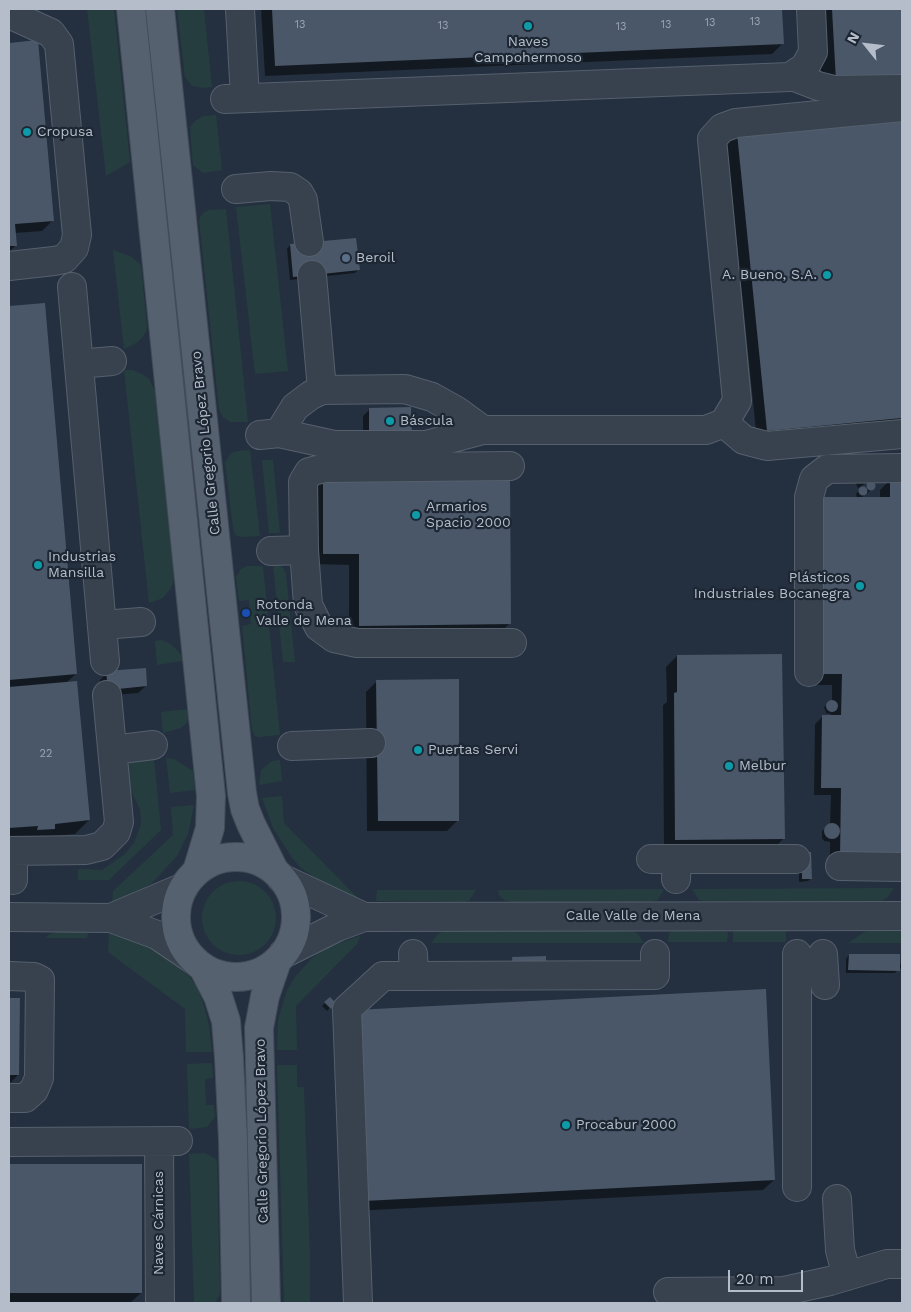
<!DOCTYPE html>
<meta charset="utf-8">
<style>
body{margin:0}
#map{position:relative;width:911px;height:1312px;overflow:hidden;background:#24303f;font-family:"Work Sans",sans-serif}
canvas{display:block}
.frame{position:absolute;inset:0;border:10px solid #b5bdca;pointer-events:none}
.north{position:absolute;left:841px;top:20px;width:50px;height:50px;-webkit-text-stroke:4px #1d2734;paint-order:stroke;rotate:299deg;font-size:14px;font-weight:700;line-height:20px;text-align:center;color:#b5bdca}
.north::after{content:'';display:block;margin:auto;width:18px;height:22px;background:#b5bdca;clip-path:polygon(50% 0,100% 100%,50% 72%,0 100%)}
.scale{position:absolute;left:728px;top:1270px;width:75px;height:22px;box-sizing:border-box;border:2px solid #b5bdca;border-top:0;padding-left:6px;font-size:15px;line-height:18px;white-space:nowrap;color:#b5bdca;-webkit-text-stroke:4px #1d2734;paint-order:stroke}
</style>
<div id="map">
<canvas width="911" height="1312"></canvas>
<div class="frame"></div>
<div class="north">N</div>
<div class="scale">20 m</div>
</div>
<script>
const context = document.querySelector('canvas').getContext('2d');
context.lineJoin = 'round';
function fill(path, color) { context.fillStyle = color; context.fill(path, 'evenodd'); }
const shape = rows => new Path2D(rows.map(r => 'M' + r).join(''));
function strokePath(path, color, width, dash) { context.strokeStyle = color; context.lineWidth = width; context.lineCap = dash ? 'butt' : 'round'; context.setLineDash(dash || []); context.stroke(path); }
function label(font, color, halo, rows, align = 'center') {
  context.font = font + ' "Work Sans",sans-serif'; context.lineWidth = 4.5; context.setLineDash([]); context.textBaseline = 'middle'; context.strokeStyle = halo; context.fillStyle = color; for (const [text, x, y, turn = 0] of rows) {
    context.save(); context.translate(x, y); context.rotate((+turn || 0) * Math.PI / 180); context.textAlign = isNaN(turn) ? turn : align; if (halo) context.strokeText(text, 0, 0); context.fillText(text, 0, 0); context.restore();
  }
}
fill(shape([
 [87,9,114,9,130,162,106,176],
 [177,9,204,9,212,87,203,88,192,86,185,77],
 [216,115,222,170,203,173,193,165,190,127,195,121,203,116],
 [270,204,288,371,255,374,236,207],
 [226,209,248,422,230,422,223,417,219,409,199,219,203,213,209,210],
 [113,250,132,257,141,265,147,327,146,332,141,339,136,343,124,349],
 [124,370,133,370,142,374,149,379,155,391,174,579,171,588,163,598,149,603],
 [250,450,260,536,240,537,235,535,233,529,225,462,231,453,237,451],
 [262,460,273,460,280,533,269,533],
 [273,565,279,565,283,568,286,574,295,662,283,662],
 [247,566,263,566,280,735,259,737,255,736,252,730,242,626,251,624,249,600,239,601,236,577,241,569],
 [161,640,169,643,176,649,181,655,183,661,157,665,155,641],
 [188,709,189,718,186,724,181,728,163,733,161,712],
 [133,758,154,758,161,830,109,880,78,880,78,869,102,870,125,854,134,843,141,824,140,809,130,789,128,767],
 [166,758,174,759,193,771,195,790,170,793],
 [280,760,282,781,259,785,261,770,272,761],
 [282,796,284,823,361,901,321,883,300,867,293,859,273,828,262,798],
 [194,805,188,834,177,856,152,883,112,904,113,891,173,835,171,807],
 '202 918a37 37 0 1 1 74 0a37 37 0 1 1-74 0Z',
 [894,888,887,898,881,901,704,901,699,900,692,889],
 [664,889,658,900,646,902,512,902,506,901,503,899,499,895,498,890],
 [377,890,476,890,469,901,465,902,376,901],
 [448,929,629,929,638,934,644,943,431,943,438,934],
 [672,931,728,932,727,942,668,942,669,933],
 [733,931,786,931,786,942,733,942],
 [866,931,902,931,902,943,848,943],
 [56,932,88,932,87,938,45,938,50,934],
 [109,933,145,943,179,966,189,976,197,987,204,1006,209,1025,212,1052,186,1052,185,1009,108,952],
 [359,936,360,937,357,944,296,1006,297,1050,277,1050,278,1020,287,990,295,977,311,959,326,948],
 [212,1063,213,1078,205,1079,206,1105,214,1105,215,1117,207,1127,189,1129,187,1064],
 [277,1065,297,1065,297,1087,304,1087,310,1257,310,1303,284,1303],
 [205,1153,216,1159,217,1162,220,1293,216,1302,194,1303,189,1154]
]), '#263d40');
fill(shape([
 [261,9,781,9,783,43,772,54,265,76],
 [818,9,902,9,902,92,822,94],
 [37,41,53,220,42,231,15,233,16,245,9,252,9,44],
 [902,117,902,427,757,441,727,145,737,134],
 [290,245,358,270,355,273,290,280,287,249],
 [43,305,76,674,66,683,89,820,75,834,9,840,9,308],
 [370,409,411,435,363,441,363,416],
 [323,478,510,623,499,634,349,636,349,565,313,564,312,489],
 [862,478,864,479,866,483,858,488,856,484],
 [891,479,902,479,902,868,830,868,830,842,824,841,822,838,822,831,830,824,831,795,814,795,815,724,822,717,831,717,831,714,826,713,824,707,832,701,832,685,808,685,857,498,856,494,860,489,866,488,872,483,874,485,874,488,861,498,880,498,880,490],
 [677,656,784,838,773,849,664,851,663,705,667,702,666,667],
 [107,673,146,686,138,693,101,696,100,680],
 [377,681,458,820,447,831,367,831,366,692],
 [799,857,811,878,808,881,799,882],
 [849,955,899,965,902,962,902,969,899,968,895,973,846,973,846,959],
 [330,998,334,1003,327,1011,322,1006],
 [9,999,18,999,18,1075,9,1084],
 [345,1022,774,1180,763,1190,354,1211],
 [9,1165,140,1165,141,1293,130,1303,9,1303]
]), '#0007');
fill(shape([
 [272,9,782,9,784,44,275,66],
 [832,9,902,9,902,79,836,81],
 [38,40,54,221,15,224,17,246,9,246,9,43],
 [902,116,902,418,767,431,737,133],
 [356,238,360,270,293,277,290,244],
 [45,303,77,674,9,680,9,306],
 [411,407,412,435,369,434,369,408],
 [510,475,511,624,359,626,359,554,323,554,323,477],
 [890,478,902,478,902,858,840,858,841,788,821,788,822,715,841,715,842,674,818,674,819,497,890,497],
 '866.5 486a4.5 4.5 0 1 1 9 0a4.5 4.5 0 1 1-9 0Z',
 '858.5 491a4.5 4.5 0 1 1 9 0a4.5 4.5 0 1 1-9 0Z',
 [782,654,785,839,675,840,674,693,677,692,677,655],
 [146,668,147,686,108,690,106,671],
 [459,679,459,821,378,821,376,680],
 [77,681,90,820,55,824,55,829,37,830,38,826,9,828,9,687],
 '826 706a6 6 0 1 1 12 0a6 6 0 1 1-12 0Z',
 '824 831a8 8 0 1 1 16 0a8 8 0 1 1-16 0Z',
 [802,852,811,852,812,879,802,879],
 [849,954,900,954,900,971,848,970],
 [546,956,546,968,513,969,512,957],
 [766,989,775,1180,364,1201,355,1010],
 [330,997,336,1003,331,1009,324,1002],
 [9,998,20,998,19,1075,9,1075],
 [9,1164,142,1164,142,1293,9,1293]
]), '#4a5768');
const minor = shape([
 [240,9,245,98],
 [9,14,51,33,59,44,77,235,74,248,64,259,54,261,9,266],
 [792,76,818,86,834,90,902,89],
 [225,99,790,77,805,67,813,52,811,9],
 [236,189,271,186,290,187,299,193,303,200,309,242],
 [312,275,322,390],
 [72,287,105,661],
 [79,364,112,361],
 [724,423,744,440,767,446,902,434],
 [279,433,295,407,311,395,322,390,405,389,432,397,457,411,483,430],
 [260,435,279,433,334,445,426,445,483,430,706,430,724,423,737,401,712,139,722,128,736,123,902,107],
 [510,466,325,468,309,472,303,482,304,550,308,605,319,627,334,638,357,643,512,643],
 [271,551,304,550],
 [103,625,141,622],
 [809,672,809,497,814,479,827,469,902,468],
 [292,746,371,743],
 [113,750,153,745],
 [9,851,86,850,102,846,116,832,119,822,107,695],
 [651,859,677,859],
 [840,866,902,867],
 [281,878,364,917,902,916],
 [676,879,677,859,796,859],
 [13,880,13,851],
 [9,917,111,918,157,935,194,960],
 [111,918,184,887],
 [283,954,337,927,364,917],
 [413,954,414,976,655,975,655,954],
 [797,954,797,1187],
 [823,954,825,985],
 [9,976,34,977,40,980,39,1078,34,1090,25,1098,9,1098],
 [9,1142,178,1141],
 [159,1142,160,1303],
 [837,1199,840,1250,847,1276],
 [668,1292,784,1291,830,1281,887,1264,902,1264],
 [358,1303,347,1009,383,976,414,976]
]);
const major = shape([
 [131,9,211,796,210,828,197,871],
 [160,9,242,793,245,809,251,824,274,870],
 '176 917a60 60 0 1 1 120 0a60 60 0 1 1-120 0Z',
 [203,967,218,996,226,1021,229,1058,233,1140,236,1303],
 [266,1303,259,1028,265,996,277,961]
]);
strokePath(minor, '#56606d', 30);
strokePath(major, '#424b58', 30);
strokePath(minor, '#38424f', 28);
strokePath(major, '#56616f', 28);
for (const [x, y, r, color] of [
 [528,26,5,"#0f9aa8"],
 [27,132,5,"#0f9aa8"],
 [346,258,5,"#5c6f8a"],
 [827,275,5,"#0f9aa8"],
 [390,421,5,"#0f9aa8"],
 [416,515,5,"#0f9aa8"],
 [38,565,5,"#0f9aa8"],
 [860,586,5,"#0f9aa8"],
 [246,613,5,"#1a4fb4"],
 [418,750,5,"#0f9aa8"],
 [729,766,5,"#0f9aa8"],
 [566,1125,5,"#0f9aa8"]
]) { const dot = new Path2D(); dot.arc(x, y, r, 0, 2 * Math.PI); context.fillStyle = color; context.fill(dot); strokePath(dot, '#1d2734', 2); }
label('11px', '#9aa4b2', null, [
 ["13",755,22],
 ["13",710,23],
 ["13",300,25],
 ["13",666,25],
 ["13",443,26],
 ["13",621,27],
 ["22",46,754]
]);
label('14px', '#b5bdca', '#1d2734', [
 ["Naves",528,42,"center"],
 ["Campohermoso",528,58,"center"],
 ["Cropusa",37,132],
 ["Beroil",356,258],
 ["A. Bueno, S.A.",817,275,"right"],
 ["Báscula",400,421],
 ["Armarios",426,507],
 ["Spacio 2000",426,523],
 ["Industrias",48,557],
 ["Mansilla",48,573],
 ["Plásticos",850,578,"right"],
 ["Industriales Bocanegra",850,594,"right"],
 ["Rotonda",256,605],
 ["Valle de Mena",256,621],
 ["Puertas Servi",428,750],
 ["Melbur",739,766],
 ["Procabur 2000",576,1125]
], 'left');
label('14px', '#b5bdca', '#1d2734', [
 ["Calle Gregorio López Bravo",206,443,-96],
 ["Calle Valle de Mena",633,916],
 ["Calle Gregorio López Bravo",262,1131,-91],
 ["Naves Cárnicas",159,1223,-90]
]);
</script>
